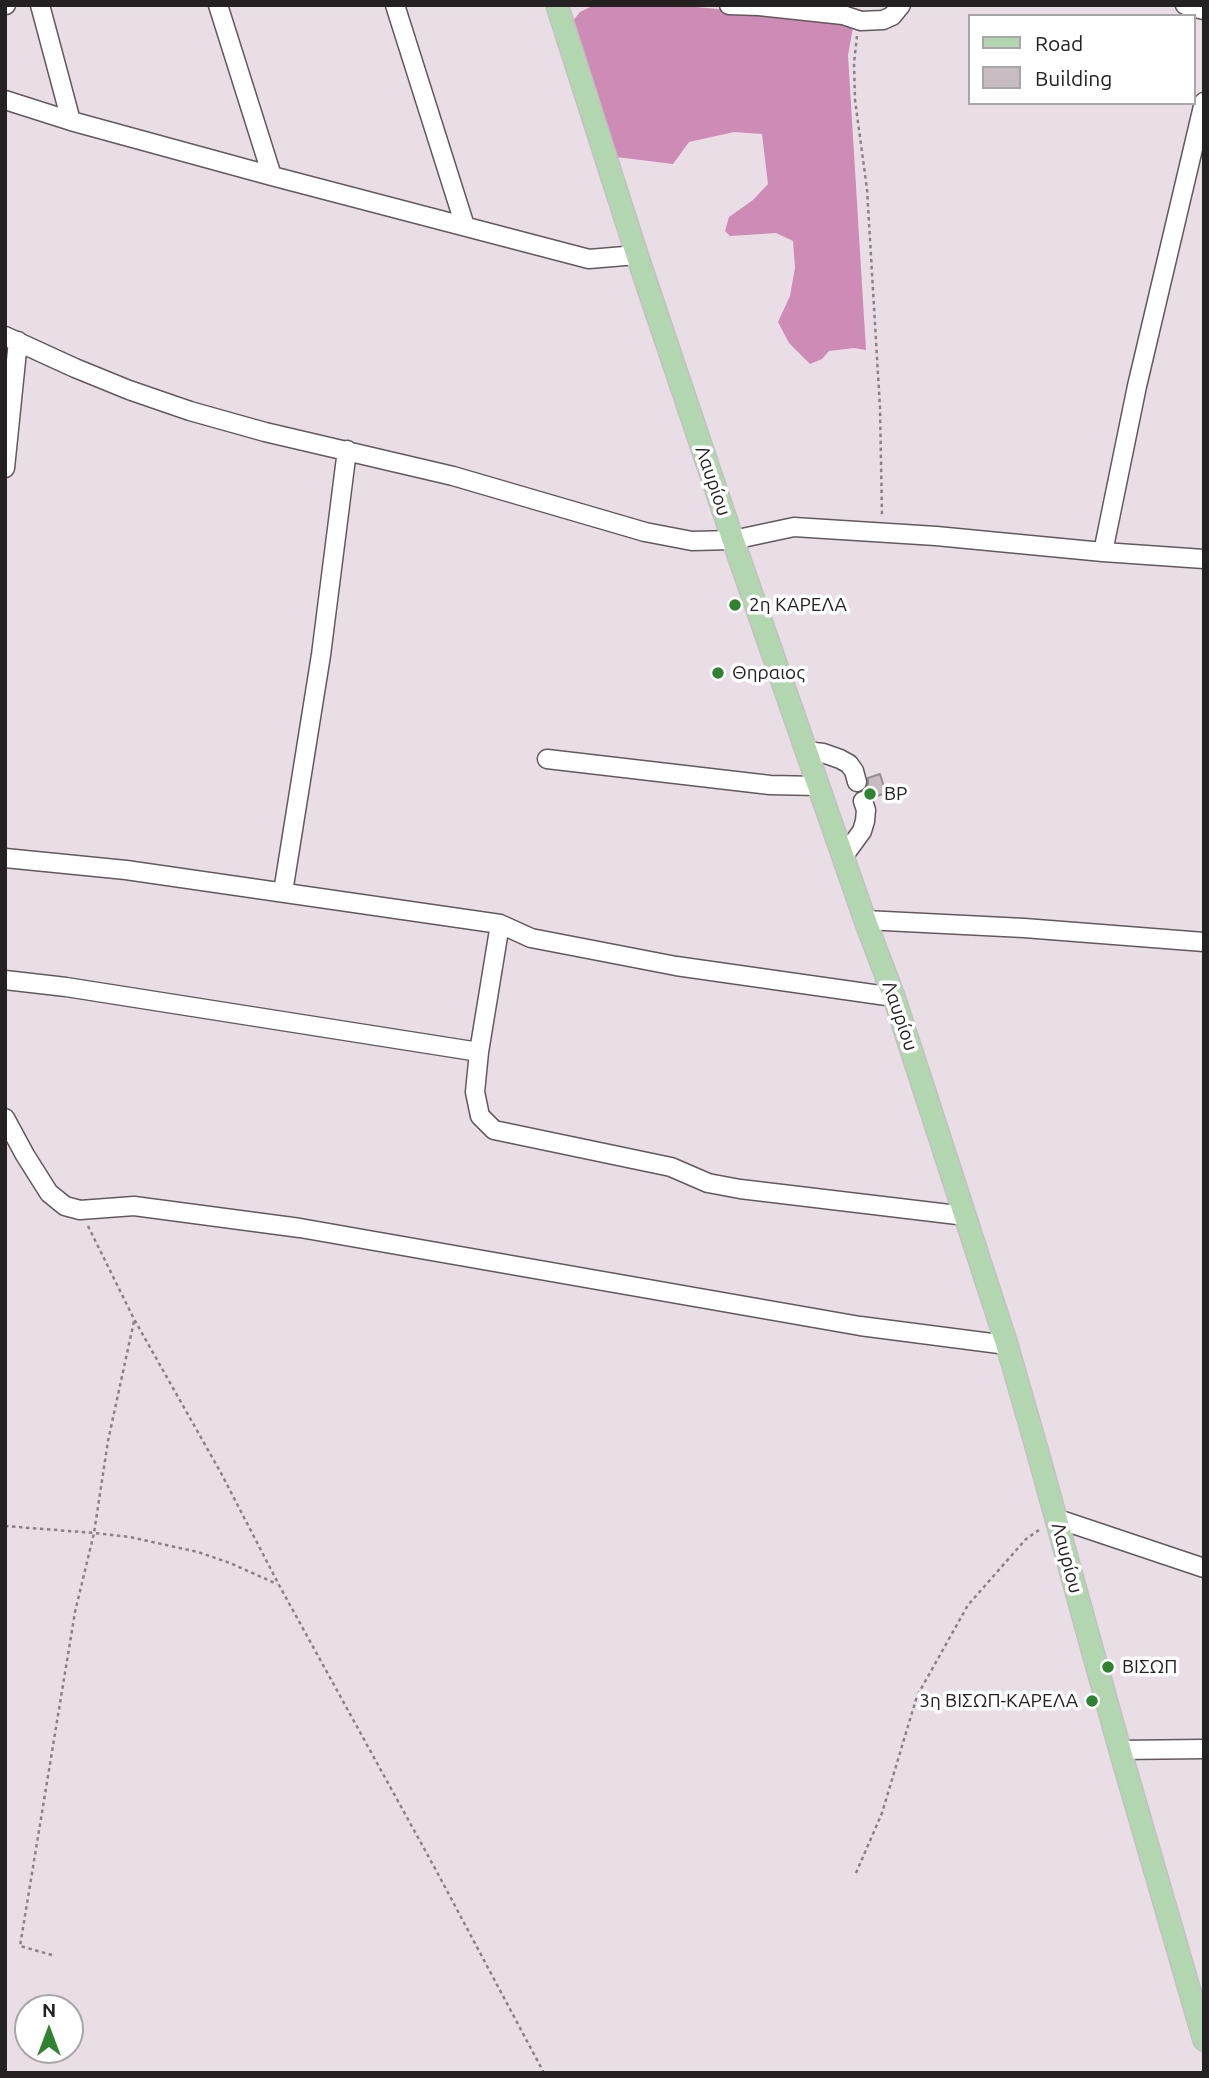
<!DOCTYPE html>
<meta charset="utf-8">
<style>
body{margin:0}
#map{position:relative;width:1209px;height:2078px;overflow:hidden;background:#e9dee5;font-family:Ubuntu,sans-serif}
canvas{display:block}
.frame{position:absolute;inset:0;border:7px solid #252123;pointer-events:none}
.legend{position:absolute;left:968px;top:14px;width:228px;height:91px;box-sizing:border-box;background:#fff;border:2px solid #a8a6a7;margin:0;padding:9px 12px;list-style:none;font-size:21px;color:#252123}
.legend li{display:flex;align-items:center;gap:14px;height:35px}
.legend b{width:35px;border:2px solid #a8a6a7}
.north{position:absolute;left:14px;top:1994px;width:70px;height:70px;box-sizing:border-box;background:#fff;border:2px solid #a8a6a7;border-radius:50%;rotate:0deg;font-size:19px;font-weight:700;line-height:28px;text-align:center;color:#252123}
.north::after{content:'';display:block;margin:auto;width:24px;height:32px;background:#2f8330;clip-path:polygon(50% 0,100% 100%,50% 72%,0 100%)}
</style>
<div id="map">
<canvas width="1209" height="2078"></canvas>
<div class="frame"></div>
<ul class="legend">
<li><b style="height:9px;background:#b2d7b0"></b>Road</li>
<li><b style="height:19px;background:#c6bcc2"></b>Building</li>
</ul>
<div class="north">N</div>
</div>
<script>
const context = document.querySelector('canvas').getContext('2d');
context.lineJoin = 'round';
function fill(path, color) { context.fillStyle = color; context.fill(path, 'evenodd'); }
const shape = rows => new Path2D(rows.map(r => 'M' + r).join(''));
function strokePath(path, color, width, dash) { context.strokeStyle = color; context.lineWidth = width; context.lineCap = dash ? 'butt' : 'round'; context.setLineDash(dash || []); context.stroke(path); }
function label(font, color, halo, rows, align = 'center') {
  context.font = font + ' Ubuntu,sans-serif'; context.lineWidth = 7; context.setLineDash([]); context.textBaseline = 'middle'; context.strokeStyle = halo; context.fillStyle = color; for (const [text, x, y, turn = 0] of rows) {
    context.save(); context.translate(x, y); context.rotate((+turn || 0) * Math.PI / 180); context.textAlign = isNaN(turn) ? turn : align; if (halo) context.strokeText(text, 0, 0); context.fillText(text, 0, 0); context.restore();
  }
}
fill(shape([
 [594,5,675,5,854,22,848,55,866,350,854,348,829,351,822,359,810,364,789,343,778,322,790,296,795,268,793,241,776,233,730,236,725,231,729,217,753,200,768,184,762,134,734,132,689,142,673,164,616,157,568,27,580,12]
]), '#cd8bb6');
const building = shape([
 [880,774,886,793,874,797,865,790,868,784,868,778,880,774]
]);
fill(building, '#c6bcc2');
strokePath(building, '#968c92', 2);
const minor = shape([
 [5,5,6,5],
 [40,5,71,121],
 [218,5,272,176],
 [395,5,465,226],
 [729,5,759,6,843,15,861,21,883,20,892,16,901,5],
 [1185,5,1204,10],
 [5,100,71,121,272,176,589,259,637,255],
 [5,336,75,368,129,390,190,411,265,432,453,476,645,532,692,541,733,540,794,527,936,536,1103,552,1204,559],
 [5,468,18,341],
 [1103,552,1137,386,1204,102],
 [806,751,823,753,840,759,849,764,854,771,857,782],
 [547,759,770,785,818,786],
 [843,857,862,831,865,821,866,810,863,801],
 [5,858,126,870,500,924,531,938,676,966,894,997],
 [283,892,321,655,347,450],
 [865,920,1024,928,1204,942],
 [500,924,479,1052,475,1092,480,1116,494,1130,671,1167,708,1183,740,1189,966,1216],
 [5,980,66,987,479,1052],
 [5,1118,25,1155,49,1193,65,1206,80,1210,134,1206,300,1228,860,1326,1007,1345],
 [1055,1518,1204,1568],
 [1120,1750,1204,1749]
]);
const major = shape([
 [557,5,637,255,733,540,865,920,894,997,1007,1345,1036,1446,1120,1750,1204,2040]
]);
strokePath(minor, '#62595e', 21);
strokePath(major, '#c2c1c1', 24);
strokePath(shape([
 [857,36,854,63,855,100,867,189,880,408,882,515],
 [88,1226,134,1319,221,1473,279,1585,437,1872,544,2073],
 [5,1526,94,1533,108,1441,134,1321],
 [856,1873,882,1813,917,1696,968,1605,1026,1539,1039,1530],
 [52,1955,20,1946,75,1612,94,1533,130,1537,198,1552,230,1563,277,1584]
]), '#8a8287', 2.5, [3.5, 3.5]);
strokePath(minor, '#fff', 18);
strokePath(major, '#b2d7b0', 21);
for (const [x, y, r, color] of [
 [735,605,7,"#2f8330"],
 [718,673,7,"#2f8330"],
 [870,794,7,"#2f8330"],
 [1108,1667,7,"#2f8330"],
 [1092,1701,7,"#2f8330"]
]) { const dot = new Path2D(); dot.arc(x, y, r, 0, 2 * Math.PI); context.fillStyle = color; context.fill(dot); strokePath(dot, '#fff', 2.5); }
label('19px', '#252123', '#fff', [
 ["Λαυρίου",713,481,71],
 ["Λαυρίου",900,1016,71],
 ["Λαυρίου",1067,1558,75]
]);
label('19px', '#252123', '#fff', [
 ["2η ΚΑΡΕΛΑ",749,605],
 ["Θηραιος",732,673],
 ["BP",884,794],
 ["ΒΙΣΩΠ",1122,1667],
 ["3η ΒΙΣΩΠ-ΚΑΡΕΛΑ",1078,1701,"right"]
], 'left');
</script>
